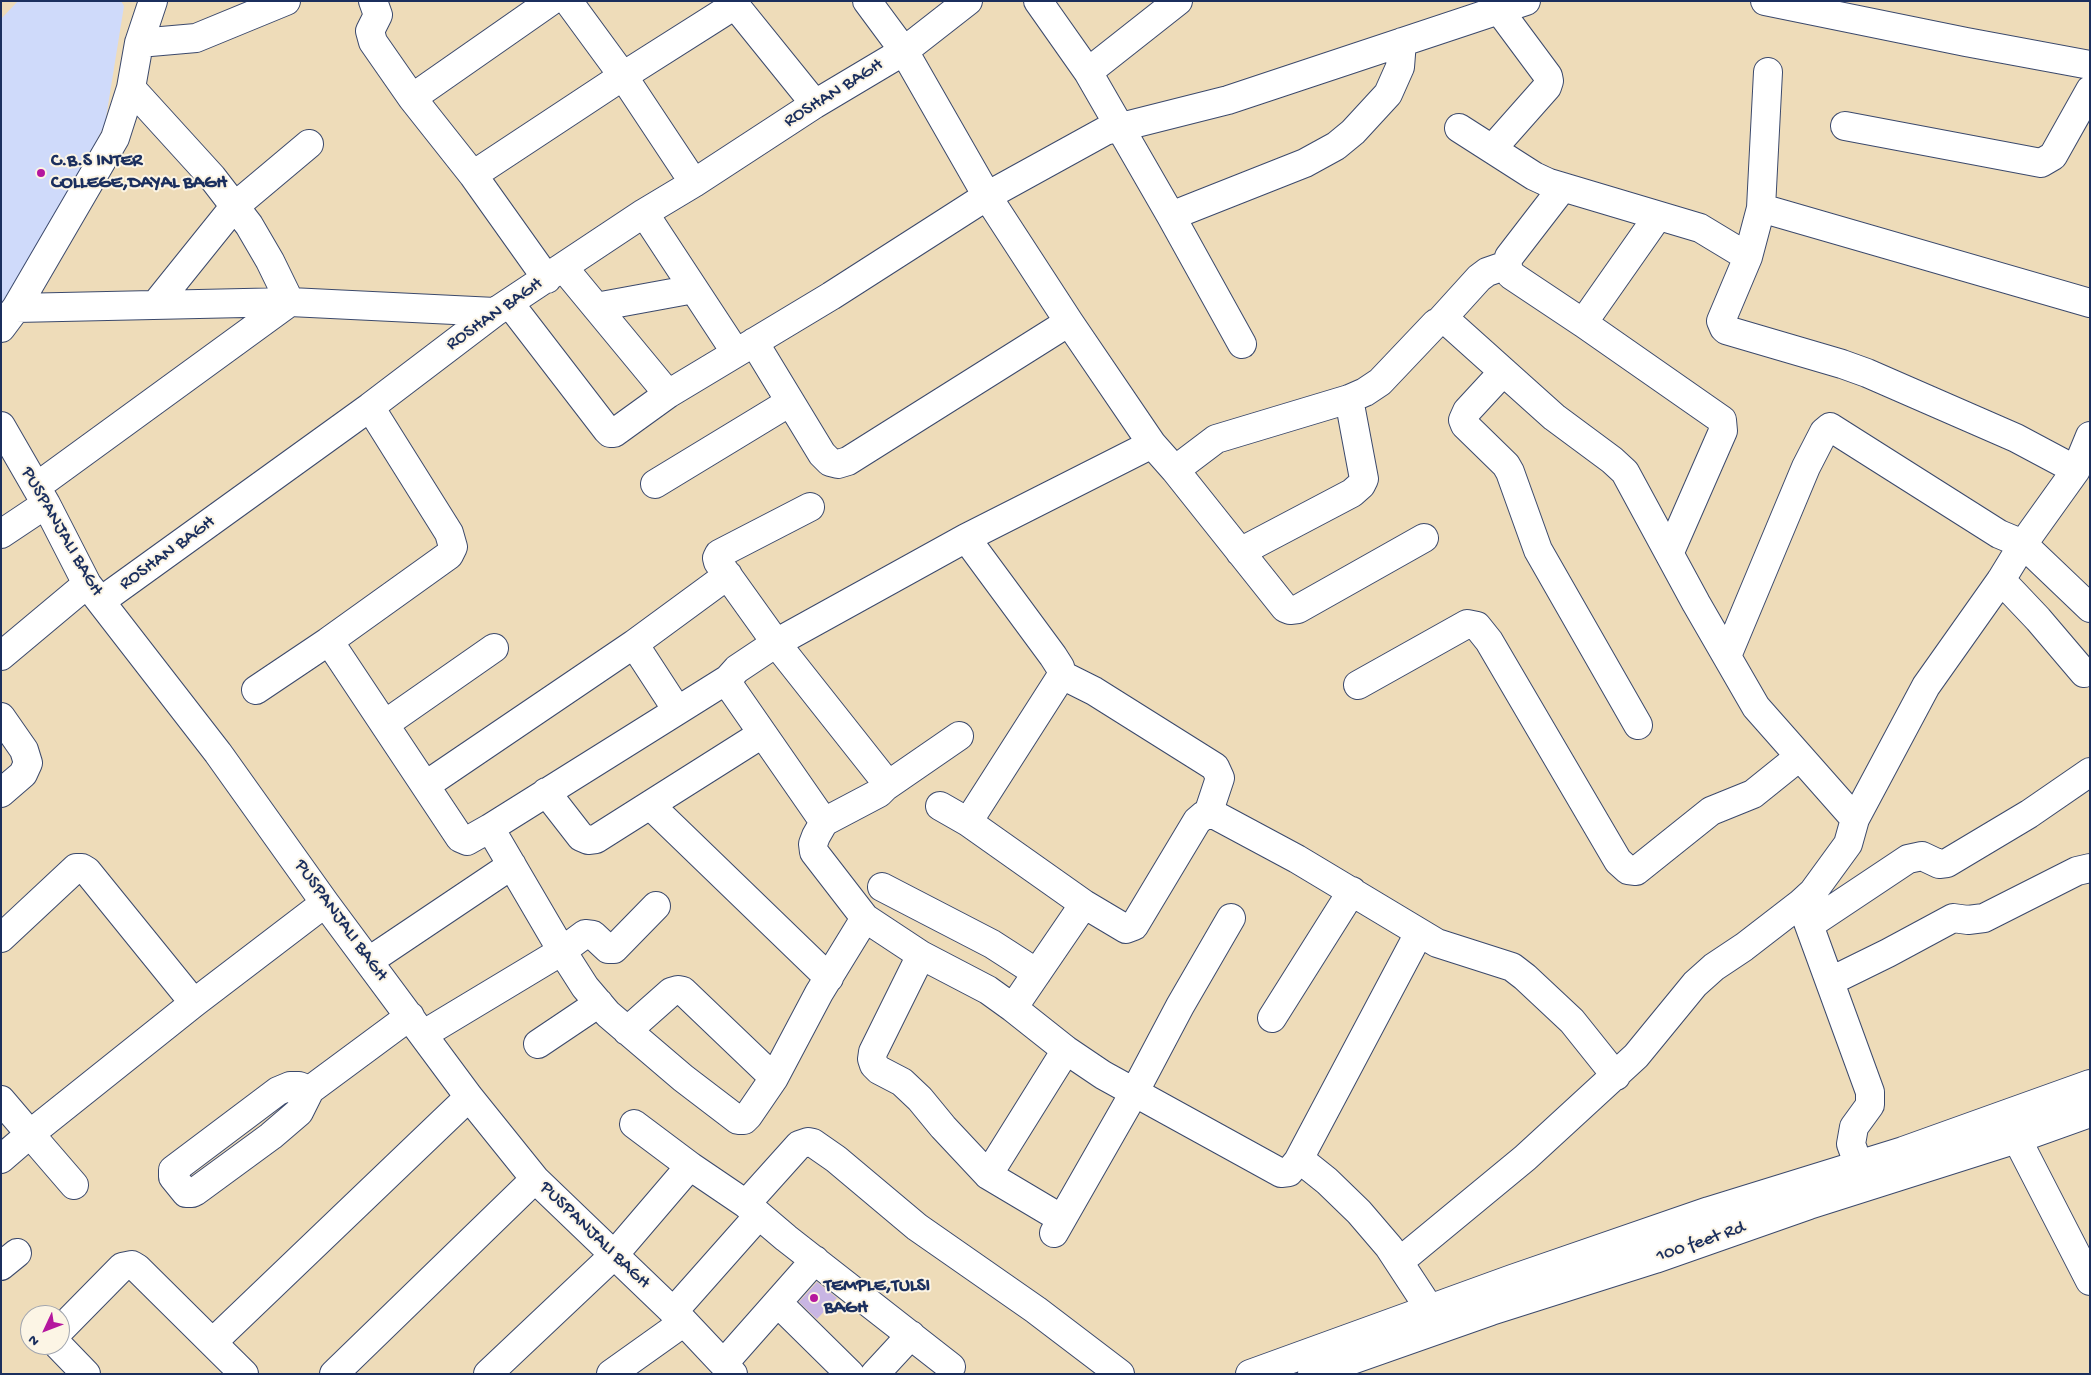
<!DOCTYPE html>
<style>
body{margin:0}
#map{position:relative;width:2091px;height:1375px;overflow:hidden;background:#eedcb9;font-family:"Gochi Hand",sans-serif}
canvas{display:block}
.frame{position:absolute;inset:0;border:2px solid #1b2f5e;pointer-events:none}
.north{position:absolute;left:20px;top:1305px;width:50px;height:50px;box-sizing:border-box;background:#fcf5e5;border:1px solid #a2a6af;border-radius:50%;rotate:227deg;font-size:14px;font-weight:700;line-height:20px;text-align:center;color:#1b2f5e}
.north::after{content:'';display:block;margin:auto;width:18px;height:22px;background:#b5179e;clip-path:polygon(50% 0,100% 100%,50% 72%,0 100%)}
</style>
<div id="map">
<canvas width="2091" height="1375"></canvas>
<div class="frame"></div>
<div class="north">N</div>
</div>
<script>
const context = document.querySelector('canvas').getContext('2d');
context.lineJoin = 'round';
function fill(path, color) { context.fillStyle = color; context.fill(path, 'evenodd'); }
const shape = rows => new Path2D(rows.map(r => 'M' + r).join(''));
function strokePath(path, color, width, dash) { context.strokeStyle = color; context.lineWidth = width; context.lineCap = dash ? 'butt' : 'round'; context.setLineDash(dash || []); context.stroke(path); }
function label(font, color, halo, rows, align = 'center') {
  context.font = font + ' "Gochi Hand",sans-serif'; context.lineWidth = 4; context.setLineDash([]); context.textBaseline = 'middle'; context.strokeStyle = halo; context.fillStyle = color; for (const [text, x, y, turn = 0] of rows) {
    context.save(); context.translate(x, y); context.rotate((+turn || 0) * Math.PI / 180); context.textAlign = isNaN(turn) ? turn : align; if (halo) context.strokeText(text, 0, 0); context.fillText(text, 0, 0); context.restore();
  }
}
fill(shape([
 [18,1,121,1,124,6,105,124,1,324,1,19]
]), '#cfdafa');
fill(shape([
 [817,1282,837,1298,817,1319,799,1302]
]), '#c8b5e3');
const minor = shape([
 [373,1,378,15,370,31,373,42,412,98,473,175,547,279],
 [568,1,623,76,694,183],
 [867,1,904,51,987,196,1069,322,1152,444,1175,470,1216,439,1349,399,1365,392,1380,382,1436,323,1447,321,1554,417,1612,460,1625,472,1696,603,1756,707,1855,819,1926,686,2001,580,2023,544,2076,470,2090,436],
 [1038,1,1088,72,1171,216,1242,344],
 [1765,1,1966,42,2090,65],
 [139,43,196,38,286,1],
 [1088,72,1178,1],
 [1768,72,1761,208,1748,257,1721,321,1724,328,1726,330,1842,364,1867,373,2016,438,2076,470],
 [412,98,551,1],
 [1845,126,2041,163,2053,156,2090,90],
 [1459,128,1534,176,1549,183,1700,228,1748,257],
 [1493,148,1547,87,1549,81,1548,76,1499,10],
 [473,175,623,76,735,5,815,104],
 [1563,187,1509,257,1507,265,1511,275,1583,323,1658,216],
 [1761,208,2090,303],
 [644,213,736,353],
 [1171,216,1305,163,1336,146,1353,132,1388,94,1400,67,1402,42],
 [156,304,234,207,309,144],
 [510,304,607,430,610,433,614,433,668,394,563,267],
 [596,307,694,289],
 [16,308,290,302,270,261,249,225,212,177,131,88],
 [1440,321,1479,278,1487,272,1507,265],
 [1583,323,1722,420,1723,431,1670,552],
 [1,328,16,308,115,138,131,88,139,43,153,1],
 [754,342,822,454,830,462,838,464,848,461,1069,322],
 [1503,372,1467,411,1463,420,1465,425,1506,465,1510,472,1538,550,1638,725],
 [668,394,831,296,987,196,1105,131,1228,100,1526,1],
 [1,426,46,504,87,584,218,753,325,903,469,1097,535,1179,684,1322,733,1374],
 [1175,470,1285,608,1290,610,1298,609,1424,538],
 [655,484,790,402],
 [36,487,290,302,495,312],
 [810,507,719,554,717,558,718,562,776,643,966,538,1152,444],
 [1,534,46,504],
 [966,538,1053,656,1060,667,1062,675,968,822],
 [1240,552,1352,493,1361,485,1364,479,1349,399],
 [2001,580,2038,619,2084,673],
 [101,601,370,407,495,312,644,213,694,183,815,104,904,51,968,1],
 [329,641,449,555,453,547,449,533,370,407],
 [634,644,728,575],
 [1,656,87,584],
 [1727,656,1806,467,1824,432,1830,427,1999,534,2023,544,2090,608],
 [1062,675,1094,691,1215,767,1220,778,1208,814],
 [1358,685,1467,624,1477,626,1489,641,1618,861,1628,870,1636,871,1711,811,1753,794,1799,757],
 [256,690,329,641,460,838,467,841,490,828,562,951,585,987,608,1014,683,1078,738,1120,744,1120,748,1116,774,1078,819,993,865,918,814,852,813,844,816,836,824,822,879,793,885,787,882,777,776,643,737,669,728,679,731,688,824,822],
 [1,717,24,750,28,763,23,774,1,793],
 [385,724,494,648],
 [426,785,634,644,677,710],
 [885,787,959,736],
 [546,792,581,837,588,840,596,839,762,734],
 [650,805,829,978],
 [940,806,968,822,1084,904,1126,929,1134,926,1197,821,1204,815,1215,815,1297,859,1437,943,1512,967,1525,977,1572,1021,1616,1076],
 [490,828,728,679],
 [882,887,992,944,1037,973],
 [1801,903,1813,892,1848,844,1855,819],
 [865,918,921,955,988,990,1013,1008,1066,1050,1103,1075,1281,1173,1289,1172,1298,1161,1419,933],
 [1809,925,1908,859,1922,856,1939,864,1947,863,2029,814,2090,772],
 [1,938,76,868,82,868,87,871,194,1003],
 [921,955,873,1052,872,1059,874,1065,879,1070,902,1082,920,1099,943,1127,988,1175,1062,1219],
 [369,961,512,865],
 [1831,981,1888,953,1953,918,1968,920,1984,918,2077,871,2090,868],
 [1013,1008,1084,904],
 [1272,1018,1352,891],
 [627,1031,671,992,678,990,683,991,774,1078],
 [424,1034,562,951,585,934,593,935,608,949,614,949,656,906],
 [538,1044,599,1003],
 [310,1090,299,1086,290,1086,278,1091,173,1170,173,1177,186,1193,192,1193,196,1191,271,1136,299,1112,310,1090,410,1016],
 [1,1100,30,1134,194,1003,325,903],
 [2017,1139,2090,1281],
 [1,1159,30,1134,74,1185],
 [1298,1161,1307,1165,1327,1181,1359,1212,1389,1247,1429,1308],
 [690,1166,746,1204,786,1238,951,1367],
 [988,1175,1066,1050],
 [746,1204,799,1145,808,1142,813,1143,836,1159,917,1227,1036,1310,1120,1374],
 [1054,1233,1134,1093,1180,1006,1231,918],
 [1399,1262,1525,1158,1636,1056,1695,984,1714,967,1744,947,1801,903,1870,1092,1870,1105,1854,1127,1851,1144,1859,1166],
 [1,1266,17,1253],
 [778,1303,850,1374],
 [673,1312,759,1215],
 [60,1330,122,1267,132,1265,137,1268,244,1374],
 [213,1342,469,1097],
 [58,1345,86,1374],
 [724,1363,815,1260],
 [334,1374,535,1179],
 [488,1374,613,1256,690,1166,634,1124],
 [611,1374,684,1322],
 [875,1374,911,1335]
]);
const major = shape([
 [1250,1374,1512,1279,1709,1211,1903,1151,2090,1084],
 [1312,1374,1491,1311,1655,1259,1809,1205,2017,1139,2090,1113]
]);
strokePath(minor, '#3b496c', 30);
strokePath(major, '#3b496c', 30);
strokePath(minor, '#fff', 28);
strokePath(major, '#fff', 28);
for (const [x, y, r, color] of [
 [41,173,5,"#b5179e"],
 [814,1298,5,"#b5179e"]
]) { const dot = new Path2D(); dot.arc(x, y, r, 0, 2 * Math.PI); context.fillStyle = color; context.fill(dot); strokePath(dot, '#fcf5e5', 2); }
label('19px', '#1b2f5e', '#fcf5e5', [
 ["ROSHAN BAGH",834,94,-32],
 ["ROSHAN BAGH",495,315,-35],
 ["PUSPANJALI BAGH",61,532,60],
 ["ROSHAN BAGH",168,554,-36],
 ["PUSPANJALI BAGH",340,921,54],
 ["PUSPANJALI BAGH",594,1236,44],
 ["100 feet Rd",1701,1243,-19]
]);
label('bold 19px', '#1b2f5e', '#fcf5e5', [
 ["C.B.S INTER",51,162],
 ["COLLEGE,DAYAL BAGH",51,184],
 ["TEMPLE,TULSI",824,1287],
 ["BAGH",824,1309]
], 'left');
</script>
